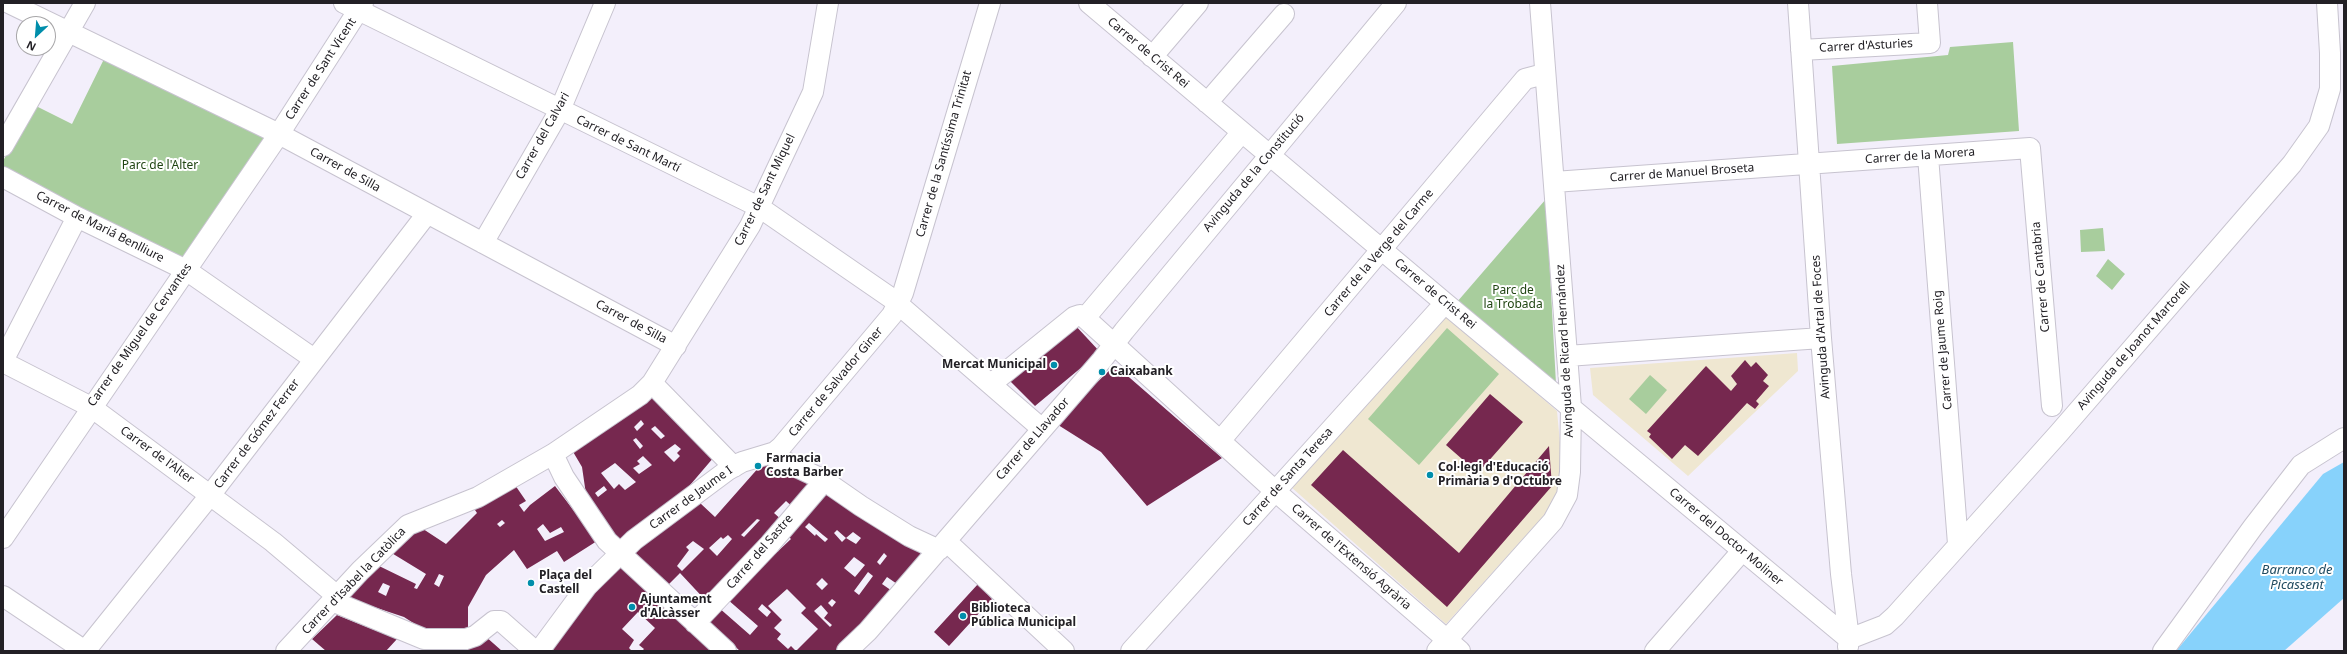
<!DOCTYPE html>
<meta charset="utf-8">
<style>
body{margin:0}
#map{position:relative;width:2347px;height:654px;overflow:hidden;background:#f3effb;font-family:"Noto Sans",sans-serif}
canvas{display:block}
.frame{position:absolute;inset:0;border:4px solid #222025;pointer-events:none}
.north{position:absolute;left:16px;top:16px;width:40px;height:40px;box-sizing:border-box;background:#fff;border:1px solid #a7a6a8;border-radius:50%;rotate:206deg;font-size:11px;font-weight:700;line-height:16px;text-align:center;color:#222025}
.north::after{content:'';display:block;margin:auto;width:14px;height:18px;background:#008eab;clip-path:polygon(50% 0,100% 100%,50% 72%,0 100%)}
</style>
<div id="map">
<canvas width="2347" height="654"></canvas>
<div class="frame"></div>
<div class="north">N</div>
</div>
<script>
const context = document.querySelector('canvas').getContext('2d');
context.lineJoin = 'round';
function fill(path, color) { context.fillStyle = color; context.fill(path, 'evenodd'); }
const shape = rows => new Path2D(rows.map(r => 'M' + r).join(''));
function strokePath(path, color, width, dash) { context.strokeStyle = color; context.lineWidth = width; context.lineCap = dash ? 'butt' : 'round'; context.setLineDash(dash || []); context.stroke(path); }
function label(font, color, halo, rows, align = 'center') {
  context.font = font + ' "Noto Sans",sans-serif'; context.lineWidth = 4; context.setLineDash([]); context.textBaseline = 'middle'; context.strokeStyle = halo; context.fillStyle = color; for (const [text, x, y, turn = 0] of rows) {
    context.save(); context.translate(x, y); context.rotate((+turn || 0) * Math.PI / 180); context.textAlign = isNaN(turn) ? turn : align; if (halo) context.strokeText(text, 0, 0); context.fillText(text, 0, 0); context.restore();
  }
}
fill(shape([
 [1445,314,1557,411,1562,464,1557,491,1549,510,1446,624,1291,487],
 [1797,353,1798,371,1688,476,1593,395,1590,368]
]), '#efe7d1');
fill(shape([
 [2013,42,2019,131,1837,144,1832,66,1948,55,1950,47],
 [105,57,269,139,183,260,3,168,3,161,34,105,72,124],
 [1546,199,1556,384,1457,302],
 [2103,228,2105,251,2081,252,2080,230],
 [2108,259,2125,274,2112,290,2096,276],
 [1447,328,1499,374,1419,465,1368,419],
 [1650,375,1667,390,1646,414,1629,399]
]), '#a8cd9d');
fill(shape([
 [2344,462,2344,598,2284,651,2176,651,2323,474]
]), '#87d2fb');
fill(shape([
 [1074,324,1100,352,1035,406,1008,379],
 [1745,360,1751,367,1756,362,1768,375,1763,381,1769,386,1756,401,1759,404,1755,409,1747,403,1698,456,1685,445,1672,459,1649,437,1651,434,1647,431,1706,366,1731,391,1737,384,1731,376],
 [1115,365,1222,458,1147,506,1101,452,1055,423],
 [1490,394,1523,422,1478,473,1446,445],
 [653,395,714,457,685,491,619,541,587,501,582,467,572,450],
 [641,420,644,424,637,431,634,427],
 [655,426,665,436,661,439,651,429],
 [636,438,643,446,640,449,633,440],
 [675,444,681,449,677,453,680,456,674,462,664,452],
 [643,456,652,465,639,474,633,468,640,464,637,461],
 [615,463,636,482,625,490,619,484,614,489,601,473],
 [604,486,607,490,598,497,595,493],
 [1549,446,1552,486,1447,607,1311,485,1343,450,1459,553],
 [768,457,819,481,795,509,786,501,774,513,784,522,708,603,680,573,668,585,633,553,700,503,715,517],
 [757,519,760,520,744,537,741,535],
 [728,535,732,539,717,556,709,548,721,537,723,539],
 [693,541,704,549,682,571,677,566,689,550,686,547],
 [515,485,526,501,519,505,524,512,530,505,555,486,597,541,564,562,557,551,527,569,514,550,486,575,468,607,468,632,432,635,404,617,344,597,377,565,416,584,414,588,417,589,426,574,390,552,417,525,446,544,477,513,473,507],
 [502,520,505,523,500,527,497,524],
 [543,524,550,533,561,527,564,532,545,541,537,529],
 [439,574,444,576,439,587,434,584],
 [383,583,390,586,386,596,378,592],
 [830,488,927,550,900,586,887,577,882,584,895,593,837,651,740,651,706,620,718,607,750,635,758,626,727,599,773,552,775,554,791,539,789,537],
 [809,523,823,535,828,539,825,542,816,534,815,536,805,527],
 [837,530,846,538,842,542,834,533],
 [853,532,861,538,856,544,846,538],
 [884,553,887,556,880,565,877,562],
 [854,557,865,565,855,577,844,568],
 [868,572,873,576,859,595,854,591],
 [822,578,828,584,822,590,816,584],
 [787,589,806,608,801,613,818,629,796,651,791,646,788,649,777,639,781,634,774,628,782,620,768,606],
 [832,599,836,602,832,607,828,603],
 [762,604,771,612,767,617,758,609],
 [821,605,828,613,824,618,832,625,830,627,814,611],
 [622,564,716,651,642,651,644,649,639,645,655,628,638,612,622,629,634,640,629,648,632,651,552,651,587,602],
 [978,584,992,599,949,646,934,632],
 [337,615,397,639,386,651,326,651,312,639],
 [485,636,502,651,443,651,445,649]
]), '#76284f');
const minor = shape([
 [9,3,279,134,676,346],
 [344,3,759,207,891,298,1041,428],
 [1089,3,1445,303,1849,639],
 [1798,3,1821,338,1841,574,1849,639,1848,647],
 [1801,50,1930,43,1927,3],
 [1152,57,1198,3],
 [1207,103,1284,14],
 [3,146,85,3],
 [1928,156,1958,544],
 [3,177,77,217,186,270,314,359],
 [1554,182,2030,148,2052,406],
 [483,243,560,110,605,3],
 [1085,318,1242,132],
 [1567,356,1821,338],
 [3,361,77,217],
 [3,362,91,407,273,542,337,596],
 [652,383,734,467],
 [991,384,1074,317,1080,315,1085,318,1275,491,1460,651],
 [1220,441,1525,79,1544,74],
 [553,454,564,477,607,541,726,651],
 [769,454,822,479,861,506,909,536,939,550],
 [3,538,279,134,363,3],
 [946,541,1064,651],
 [3,596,85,651],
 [332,601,424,639,466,639,475,636,494,621,501,621,535,651],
 [695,623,770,544,824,481],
 [1849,639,1885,625,1895,616,2059,433,2292,164,2319,126,2330,89,2330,53,2327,3],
 [85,651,211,494,426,215],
 [286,651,360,571,408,525,478,497,553,454,640,395,652,383,750,226,813,92,828,3],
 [539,651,587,586,634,540,728,470,742,462,775,452,781,447,892,315,903,293,990,3],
 [847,651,868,631,1102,360,1124,331,1396,3],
 [1131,651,1445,303],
 [1437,651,1553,521,1567,495,1570,472,1571,407,1540,3],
 [1655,651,1742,551],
 [2163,651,2253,527,2301,465,2344,438]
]);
strokePath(minor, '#c7c3cf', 22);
strokePath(minor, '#fff', 20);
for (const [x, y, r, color] of [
 [1054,365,4,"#008eab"],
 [1102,372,4,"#008eab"],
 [758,466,4,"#008eab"],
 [1430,475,4,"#008eab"],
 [531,583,4,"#008eab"],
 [632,607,4,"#008eab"],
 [963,616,4,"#008eab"]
]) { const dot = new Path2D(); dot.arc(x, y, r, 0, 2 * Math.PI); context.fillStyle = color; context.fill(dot); strokePath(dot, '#fff', 1.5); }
label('12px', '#222025', '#fff', [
 ["Carrer d'Asturies",1866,46,-3],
 ["Carrer de Crist Rei",1148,53,40],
 ["Carrer de Sant Vicent",321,69,-57],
 ["Carrer del Calvari",543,136,-61],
 ["Carrer de Sant Martí",628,144,26],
 ["Carrer de la Santíssima Trinitat",944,154,-74],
 ["Carrer de la Morera",1920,156,-4],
 ["Carrer de Silla",345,170,29],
 ["Avinguda de la Constitució",1254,173,-50],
 ["Carrer de Manuel Broseta",1682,173,-4],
 ["Carrer de Sant Miquel",765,190,-64],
 ["Carrer de Mariá Benlliure",100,227,27],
 ["Carrer de la Verge del Carme",1379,253,-50],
 ["Carrer de Cantabria",2041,277,-95],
 ["Carrer de Crist Rei",1435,294,40],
 ["Carrer de Silla",631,322,28],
 ["Avinguda d'Artal de Foces",1821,327,-94],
 ["Carrer de Miguel de Cervantes",140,335,-55],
 ["Avinguda de Joanot Martorell",2134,346,-49],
 ["Carrer de Jaume Roig",1943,350,-95],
 ["Avinguda de Ricard Hernández",1565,351,-93],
 ["Carrer de Salvador Giner",836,382,-50],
 ["Carrer de Gómez Ferrer",257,434,-53],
 ["Carrer de Llavador",1033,439,-49],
 ["Carrer de l'Alter",157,455,36],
 ["Carrer de Santa Teresa",1288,477,-48],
 ["Carrer de Jaume I",691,498,-36],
 ["Carrer del Doctor Moliner",1726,537,40],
 ["Carrer del Sastre",760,552,-49],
 ["Carrer de l'Extensió Agrària",1351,557,41],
 ["Carrer d'Isabel la Catòlica",354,581,-46]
]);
label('12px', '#204512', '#fff', [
 ["Parc de l'Alter",160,166],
 ["Parc de",1513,291],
 ["la Trobada",1513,305]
]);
label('bold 12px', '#222025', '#fff', [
 ["Mercat Municipal",1046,365,"right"],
 ["Caixabank",1110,372],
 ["Farmacia",766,459],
 ["Costa Barber",766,473],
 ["Col·legi d'Educació",1438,468],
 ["Primària 9 d'Octubre",1438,482],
 ["Plaça del",539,576],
 ["Castell",539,590],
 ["Ajuntament",640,600],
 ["d'Alcàsser",640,614],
 ["Biblioteca",971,609],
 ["Pública Municipal",971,623]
], 'left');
label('italic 13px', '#204b60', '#fff', [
 ["Barranco de",2297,570],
 ["Picassent",2297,585]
]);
</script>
